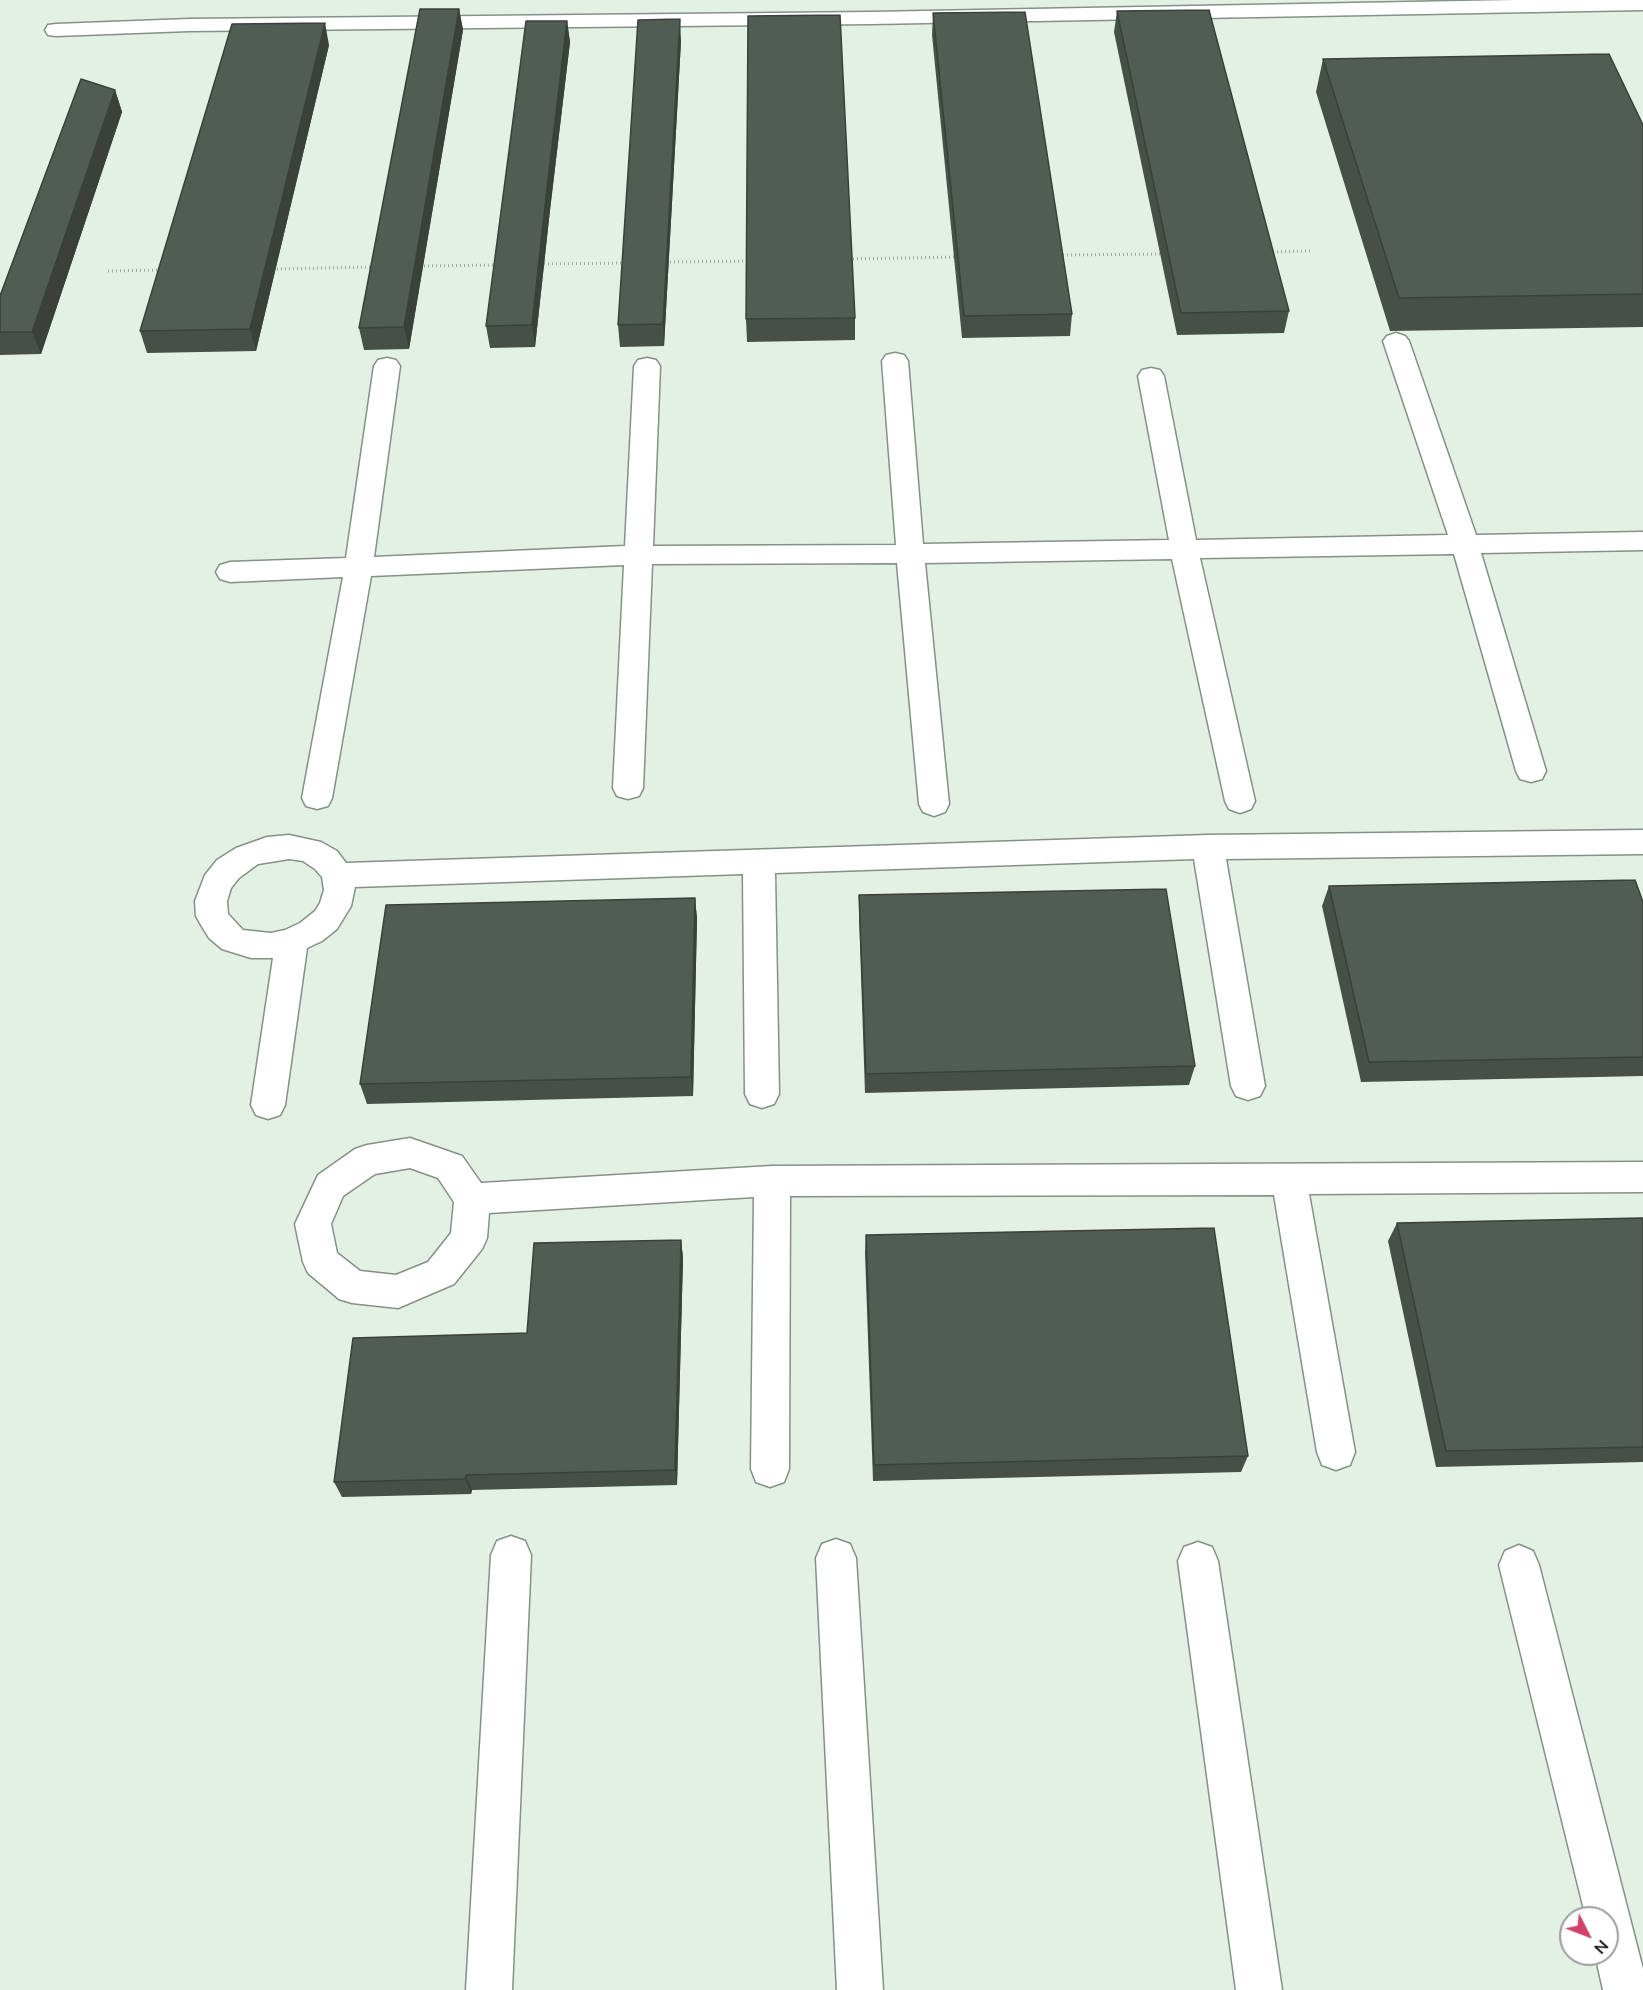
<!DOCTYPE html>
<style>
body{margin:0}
#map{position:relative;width:1643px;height:1990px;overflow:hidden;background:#e3f1e5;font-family:"Nunito Sans",sans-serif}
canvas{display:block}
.north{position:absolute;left:1559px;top:1906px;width:60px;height:60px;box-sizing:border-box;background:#fff;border:2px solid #9c9e9d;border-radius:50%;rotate:132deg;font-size:16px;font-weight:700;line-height:24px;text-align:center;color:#080d09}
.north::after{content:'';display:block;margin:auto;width:21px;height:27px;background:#d0416a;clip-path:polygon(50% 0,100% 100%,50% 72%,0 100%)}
</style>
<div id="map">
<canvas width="1643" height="1990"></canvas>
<div class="north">N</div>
</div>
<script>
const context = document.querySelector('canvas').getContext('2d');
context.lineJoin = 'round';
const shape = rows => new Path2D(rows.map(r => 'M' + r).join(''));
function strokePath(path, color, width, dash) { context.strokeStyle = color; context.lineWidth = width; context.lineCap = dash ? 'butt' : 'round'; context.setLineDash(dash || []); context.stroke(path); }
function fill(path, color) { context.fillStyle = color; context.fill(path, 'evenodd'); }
const minor = shape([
 [1516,0,1643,0,1643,10,871,24,189,31,56,36,48,35,45,30,48,25,56,24,189,19,871,12,1516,0],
 [1396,333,1405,336,1409,341,1476,535,1643,532,1643,550,1481,553,1546,771,1542,779,1531,782,1520,779,1516,771,1454,554,1200,558,1255,801,1251,809,1240,813,1229,809,1225,801,1172,559,925,563,949,804,945,812,934,816,923,812,919,804,897,563,652,564,643,788,639,796,628,799,617,796,613,788,624,565,371,576,332,798,328,806,317,809,306,806,302,798,343,577,230,582,220,579,216,572,220,565,230,562,346,558,374,366,378,360,387,358,396,360,400,366,374,557,625,546,634,366,638,360,647,358,656,360,660,366,653,546,896,545,882,361,886,355,895,353,904,355,908,361,923,544,1169,540,1138,376,1142,370,1151,368,1160,370,1164,376,1196,540,1448,535,1383,341,1387,336,1396,333],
 [1643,830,1643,854,1226,859,1265,1086,1260,1096,1248,1100,1236,1096,1231,1086,1194,859,775,873,779,1094,774,1104,762,1108,750,1104,745,1094,743,874,355,887,351,906,337,929,322,941,307,948,285,1105,280,1115,268,1119,256,1115,251,1105,273,958,251,958,222,949,209,938,201,925,196,916,195,901,205,875,217,860,236,848,267,837,289,835,321,842,337,851,346,863,1208,835,1643,830],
 [289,859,303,861,315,869,322,877,324,890,320,903,315,911,300,923,285,930,271,933,243,930,228,914,227,901,231,888,239,878,258,864,289,859],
 [410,1138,462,1156,481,1183,772,1166,1643,1162,1643,1192,1309,1194,1355,1452,1350,1465,1336,1470,1322,1465,1317,1452,1274,1195,790,1196,789,1469,784,1482,770,1487,756,1482,751,1469,754,1197,489,1213,487,1238,482,1249,454,1284,398,1308,352,1303,339,1299,308,1273,303,1262,295,1224,318,1175,355,1149,367,1145,410,1138],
 [410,1168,438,1178,454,1202,451,1233,428,1262,396,1275,360,1271,337,1253,331,1224,343,1196,375,1174,410,1168],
 [511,1536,525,1541,531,1555,512,1990,466,1990,491,1555,497,1541,511,1536],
 [836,1539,850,1544,856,1558,883,1990,837,1990,816,1558,822,1544,836,1539],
 [1198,1542,1212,1547,1218,1561,1282,1990,1236,1990,1178,1561,1184,1547,1198,1542],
 [1519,1545,1533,1551,1539,1565,1643,1969,1643,1990,1603,1990,1595,1954,1607,1954,1607,1918,1586,1918,1499,1565,1505,1551,1519,1545]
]);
strokePath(minor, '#849186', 3);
strokePath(shape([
 [1269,252,1310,251],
 [1059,255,1165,254],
 [849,259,958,257],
 [666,262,751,261],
 [540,264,625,263],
 [420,266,499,265],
 [273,269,373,267],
 [108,271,160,270]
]), '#a0aba2', 3, [1, 3]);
fill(minor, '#fff');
fill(shape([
 [459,9,463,30,409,349,364,350,359,328],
 [1117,11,1289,311,1284,333,1177,335,1114,32],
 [933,13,1072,314,1070,336,962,338,932,35],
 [567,21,570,42,550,210,535,347,490,348,486,326],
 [681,41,664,346,620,347,618,325],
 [329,45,256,351,147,353,140,331],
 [1323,59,1643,125,1643,327,1390,331,1316,92],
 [115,90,122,112,41,354,0,355,0,296],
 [855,318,855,340,747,342,746,319],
 [1329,886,1643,902,1643,1076,1361,1082,1322,906],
 [859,895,1195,1066,1189,1085,865,1093,859,916],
 [695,898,697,919,693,1096,367,1104,360,1084],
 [1643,1218,1643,1462,1436,1467,1388,1241,1397,1223],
 [866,1235,1248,1456,1241,1472,873,1481,865,1253],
 [681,1240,683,1258,677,1485,472,1490,471,1494,342,1497,334,1482,527,1333]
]), '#465047');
fill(shape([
 [459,9,463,30,409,349,404,327],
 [680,19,681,41,664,346,663,324],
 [567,21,570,42,550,210,535,347,532,325,547,188],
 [325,23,329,45,256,351,250,329],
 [115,90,122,112,41,354,32,332],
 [695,898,697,919,693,1096,691,1077],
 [681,1240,683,1258,677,1485,675,1470],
 [466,1475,472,1490,471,1494,465,1479]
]), '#39413a');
const building = shape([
 [420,9,459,9,404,327,359,328,420,9],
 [1209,10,1289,311,1181,313,1117,11,1209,10],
 [1025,12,1072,314,964,316,933,13,1025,12],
 [840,15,855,318,746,319,748,16,840,15],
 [680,19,663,324,618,325,638,20,680,19],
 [526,21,567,21,547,188,532,325,486,326,526,21],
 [325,23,250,329,140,331,232,24,325,23],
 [1609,54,1643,125,1643,294,1399,298,1323,59,1609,54],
 [81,79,115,90,32,332,0,332,0,296,81,79],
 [1635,880,1643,902,1643,1057,1369,1062,1329,886,1635,880],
 [1166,889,1195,1066,866,1074,859,895,1166,889],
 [695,898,691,1077,360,1084,386,905,695,898],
 [1643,1218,1643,1447,1446,1451,1397,1223,1643,1218],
 [1214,1228,1248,1456,874,1465,866,1235,1214,1228],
 [681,1240,675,1470,466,1475,465,1479,334,1482,353,1338,527,1333,534,1243,681,1240]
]);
fill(building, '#515d53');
strokePath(building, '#39413a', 1.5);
</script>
